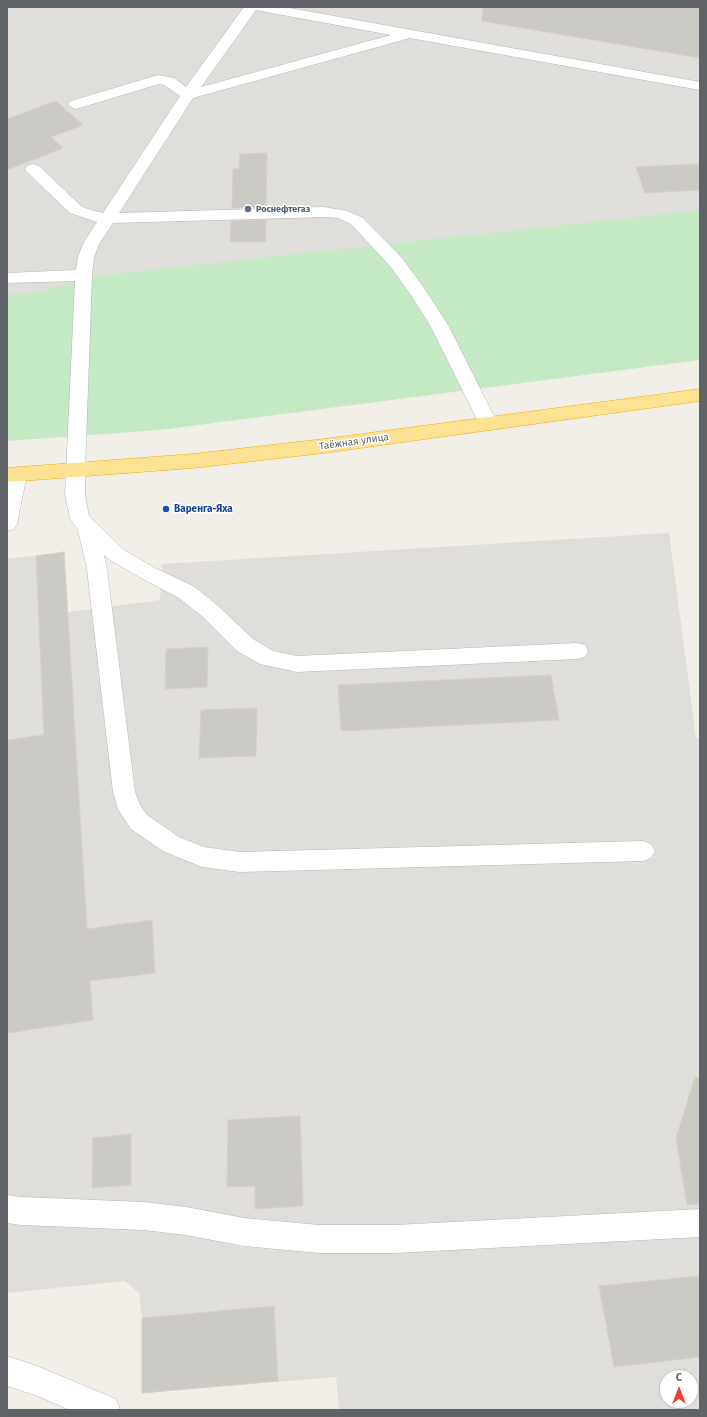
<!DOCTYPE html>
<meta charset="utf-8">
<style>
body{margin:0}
#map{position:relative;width:707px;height:1417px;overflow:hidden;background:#f1efe8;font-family:"Fira Sans",sans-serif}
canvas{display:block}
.frame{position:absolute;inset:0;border:8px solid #5f6368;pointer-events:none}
.north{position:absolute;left:659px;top:1369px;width:40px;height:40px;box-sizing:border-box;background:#fff;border:1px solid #bfc1c3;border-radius:50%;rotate:0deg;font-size:11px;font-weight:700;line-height:16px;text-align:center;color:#5f6368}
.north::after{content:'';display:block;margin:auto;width:14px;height:18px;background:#ea4335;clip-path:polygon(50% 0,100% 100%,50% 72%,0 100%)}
</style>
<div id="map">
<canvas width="707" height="1417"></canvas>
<div class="frame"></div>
<div class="north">С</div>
</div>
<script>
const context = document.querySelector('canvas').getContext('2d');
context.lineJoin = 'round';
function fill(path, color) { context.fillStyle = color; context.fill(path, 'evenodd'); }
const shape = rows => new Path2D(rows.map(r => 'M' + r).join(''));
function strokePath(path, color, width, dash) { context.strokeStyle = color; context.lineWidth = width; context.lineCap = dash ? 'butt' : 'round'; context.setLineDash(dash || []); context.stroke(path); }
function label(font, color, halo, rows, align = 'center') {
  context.font = font + ' "Fira Sans",sans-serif'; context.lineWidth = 3; context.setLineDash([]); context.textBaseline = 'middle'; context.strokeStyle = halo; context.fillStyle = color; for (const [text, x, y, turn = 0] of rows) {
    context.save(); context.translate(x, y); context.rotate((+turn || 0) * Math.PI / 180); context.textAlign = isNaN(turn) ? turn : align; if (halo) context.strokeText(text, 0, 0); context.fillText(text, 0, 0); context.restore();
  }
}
fill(shape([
 [7,7,700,7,700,341,7,401],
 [669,533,696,738,700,738,700,1410,339,1410,336,1377,142,1393,142,1318,139,1293,125,1281,7,1293,7,559,64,552,68,612,160,600,162,564],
 [667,1377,691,1377,691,1401,667,1401]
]), '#e0deda');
fill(shape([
 [700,210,700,360,160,430,7,441,7,294,30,293,104,275]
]), '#c5e8c5');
const building = shape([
 [483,7,700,7,700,58,482,21,483,7],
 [56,101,83,125,51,137,63,148,7,170,7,119,56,101],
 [267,153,266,207,232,208,233,169,239,169,240,154,267,153],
 [700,164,700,190,645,193,636,167,700,164],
 [266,220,266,242,230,242,231,221,266,220],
 [64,552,87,929,152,920,155,973,90,981,93,1020,8,1033,7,740,44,735,36,556,64,552],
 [208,647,207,687,165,689,166,649,208,647],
 [551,675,559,720,341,731,338,685,551,675],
 [257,708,256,756,199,758,201,710,257,708],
 [695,1077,700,1078,700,1204,687,1205,676,1138,695,1077],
 [300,1116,303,1206,255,1209,255,1186,227,1187,228,1120,300,1116],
 [131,1134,131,1185,92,1188,93,1138,131,1134],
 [700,1276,700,1357,614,1367,599,1286,700,1276],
 [274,1306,278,1381,142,1393,142,1318,274,1306]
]);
fill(building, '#cccac5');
strokePath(building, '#d6d1c6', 1);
const minor = shape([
 [244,7,284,7,700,82,700,90,410,38,193,98,119,213,324,207,347,211,363,218,402,258,424,288,448,325,498,424,496,429,489,430,482,429,430,325,411,295,390,266,351,224,338,218,324,217,113,223,99,244,94,257,92,275,85,471,85,495,89,516,124,550,155,568,193,586,217,605,253,639,273,651,297,656,577,643,585,645,588,651,585,657,577,659,297,672,260,664,237,651,203,617,179,598,141,578,110,560,104,555,107,569,135,792,140,805,147,815,179,837,204,847,240,852,643,841,651,844,655,851,651,858,643,861,240,872,202,867,163,851,131,829,118,809,113,792,87,569,78,530,70,518,65,495,75,281,7,283,7,273,76,270,78,257,83,244,97,222,70,213,27,172,25,169,27,166,33,164,39,166,82,207,95,211,103,213,180,96,164,85,159,84,76,109,71,107,68,104,71,101,158,75,174,78,186,87,244,7],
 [256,10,261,11,391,35,201,87,256,10],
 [17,467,24,469,27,474,17,524,14,529,7,531,7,476,10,469,17,467],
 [7,1195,21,1197,144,1202,186,1207,244,1218,319,1225,395,1225,700,1209,700,1237,395,1253,319,1253,244,1246,186,1235,144,1230,21,1225,7,1223,7,1195],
 [7,1356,37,1366,116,1399,120,1410,70,1410,35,1395,7,1386,7,1356]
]);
const highway = shape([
 [700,389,700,401,324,453,193,468,7,482,7,468,193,454,324,439,700,389]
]);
strokePath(minor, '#b5b8bc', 1);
strokePath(highway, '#f9ab00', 1);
fill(minor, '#fff');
fill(highway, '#fde293');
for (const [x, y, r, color] of [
 [248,209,4,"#5c6f8a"],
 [166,509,4,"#1a4fb4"]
]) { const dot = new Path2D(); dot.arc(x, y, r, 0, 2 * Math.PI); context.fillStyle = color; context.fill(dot); strokePath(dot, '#fff', 1.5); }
label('bold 9px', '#4e5e75', '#fff', [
 ["Роснефтегаз",256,209]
], 'left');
label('10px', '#5f6368', '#fff', [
 ["Таёжная улица",354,442,-8]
]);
label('bold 10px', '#164399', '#fff', [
 ["Варенга-Яха",174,509]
], 'left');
</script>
